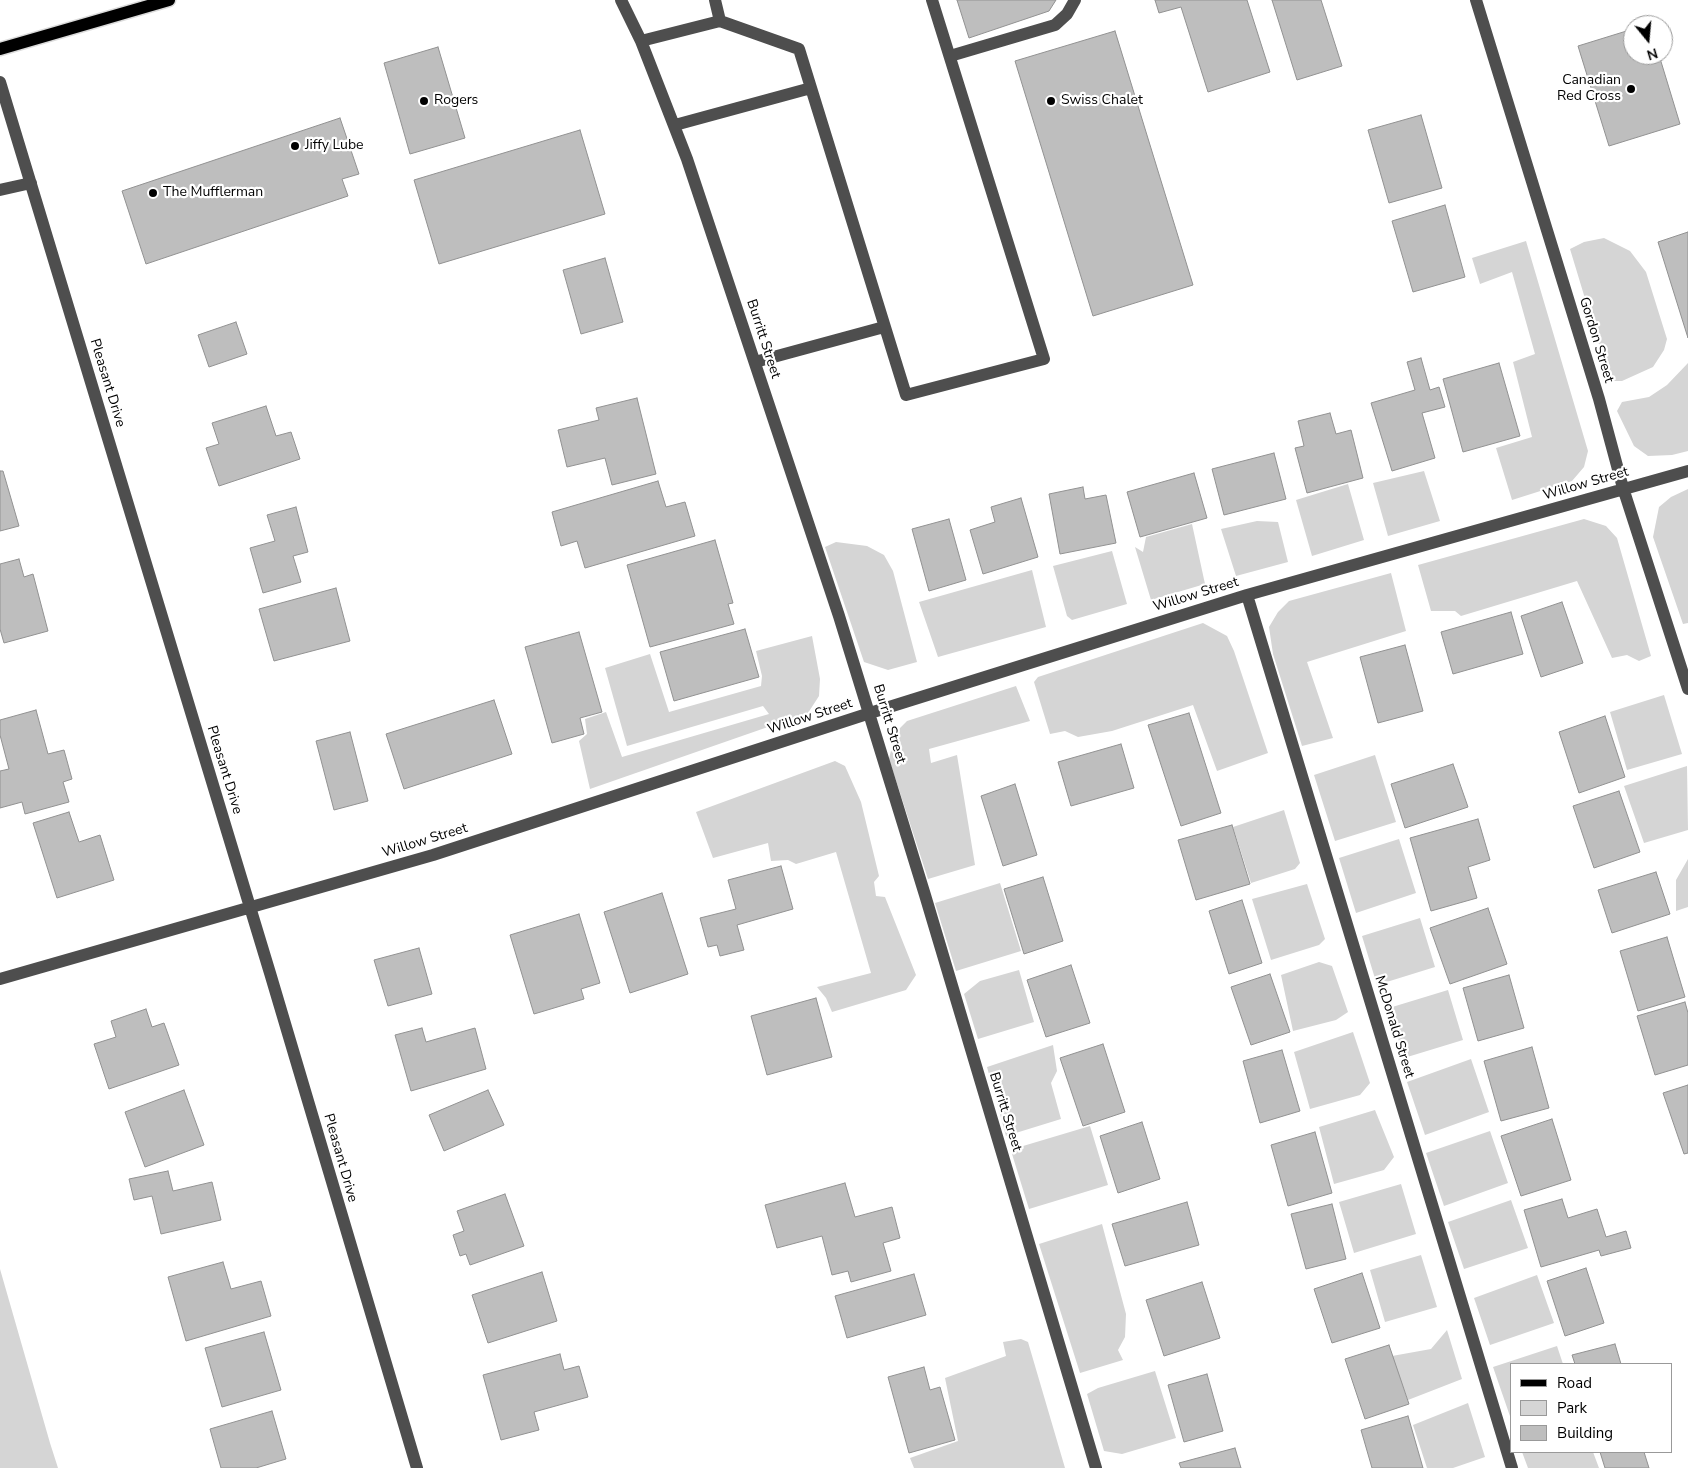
<!DOCTYPE html>
<style>
body{margin:0}
#map{position:relative;width:1688px;height:1468px;overflow:hidden;background:#fff;font-family:"Nunito Sans",sans-serif}
canvas{display:block}
.legend{position:absolute;left:1510px;top:1363px;width:162px;height:90px;box-sizing:border-box;background:#fff;border:1px solid #999;margin:0;padding:6px 9px;list-style:none;font-size:15px;color:#000}
.legend li{display:flex;align-items:center;gap:10px;height:25px}
.legend b{width:25px;border:1px solid #999}
.north{position:absolute;left:1623px;top:15px;width:50px;height:50px;box-sizing:border-box;background:#fff;border:1px solid #999;border-radius:50%;rotate:163deg;font-size:14px;font-weight:700;line-height:20px;text-align:center;color:#000}
.north::after{content:'';display:block;margin:auto;width:18px;height:22px;background:#000;clip-path:polygon(50% 0,100% 100%,50% 72%,0 100%)}
</style>
<div id="map">
<canvas width="1688" height="1468"></canvas>
<ul class="legend">
<li><b style="height:6px;background:#000"></b>Road</li>
<li><b style="height:14px;background:#d5d5d5"></b>Park</li>
<li><b style="height:14px;background:#bebebe"></b>Building</li>
</ul>
<div class="north">N</div>
</div>
<script>
const context = document.querySelector('canvas').getContext('2d');
context.lineJoin = 'round';
function fill(path, color) { context.fillStyle = color; context.fill(path, 'evenodd'); }
const shape = rows => new Path2D(rows.map(r => 'M' + r).join(''));
function strokePath(path, color, width, dash) { context.strokeStyle = color; context.lineWidth = width; context.lineCap = dash ? 'butt' : 'round'; context.setLineDash(dash || []); context.stroke(path); }
function label(font, color, halo, rows, align = 'center') {
  context.font = font + ' "Nunito Sans",sans-serif'; context.lineWidth = 4.5; context.setLineDash([]); context.textBaseline = 'middle'; context.strokeStyle = halo; context.fillStyle = color; for (const [text, x, y, turn = 0] of rows) {
    context.save(); context.translate(x, y); context.rotate((+turn || 0) * Math.PI / 180); context.textAlign = isNaN(turn) ? turn : align; if (halo) context.strokeText(text, 0, 0); context.fillText(text, 0, 0); context.restore();
  }
}
fill(shape([
 [1604,238,1630,251,1646,272,1667,339,1664,350,1653,367,1622,381,1610,381,1570,249,1584,242],
 [1526,241,1588,451,1584,467,1572,481,1512,500,1496,448,1532,437,1513,362,1535,354,1512,272,1480,284,1472,258],
 [1688,363,1688,451,1672,455,1648,456,1634,446,1617,411,1622,402,1649,397,1667,385],
 [1424,471,1440,521,1388,536,1373,483],
 [1348,484,1364,540,1312,556,1296,500],
 [1688,489,1688,623,1683,624,1653,537,1659,507,1671,497],
 [1584,519,1606,526,1617,538,1651,656,1639,661,1627,655,1612,658,1577,581,1461,616,1455,611,1431,611,1418,565],
 [1257,521,1278,522,1288,562,1236,576,1221,529],
 [1192,524,1205,584,1151,600,1135,547,1143,552,1146,537],
 [836,542,867,546,884,555,893,571,917,662,888,670,864,662,825,547],
 [1112,551,1127,604,1072,620,1067,616,1053,566],
 [1032,570,1046,627,938,657,919,602],
 [1391,573,1406,631,1307,662,1333,738,1302,746,1273,654,1269,627,1278,612,1289,601],
 [1203,623,1227,636,1234,651,1268,753,1217,771,1193,705,1112,731,1078,737,1065,731,1050,734,1034,682,1038,677],
 [812,636,820,679,819,696,808,713,590,789,579,741,587,734,585,719,606,712,622,757,769,714,763,706,627,746,605,668,650,654,669,712,761,686,762,676,756,651],
 [1016,686,1030,721,929,749,931,763,957,755,975,865,928,879,889,759,895,733,907,721],
 [1664,695,1682,754,1627,770,1610,712],
 [1375,755,1396,822,1335,841,1314,775],
 [835,761,845,766,861,802,879,876,874,882,876,896,885,897,916,975,906,990,832,1012,826,998,817,987,871,973,836,852,796,864,788,860,771,861,768,843,713,858,696,812],
 [1687,766,1688,830,1644,843,1624,786],
 [1284,810,1300,863,1295,869,1251,883,1233,827],
 [1399,839,1416,893,1356,913,1339,858],
 [1688,859,1688,907,1676,911,1676,880],
 [1000,883,1021,951,956,971,935,903],
 [1307,884,1325,939,1319,945,1271,960,1252,899],
 [1420,918,1435,967,1377,985,1362,936],
 [1319,962,1332,966,1348,1012,1336,1020,1293,1031,1281,975],
 [1019,970,1034,1022,978,1039,964,994,980,981],
 [1448,990,1463,1040,1404,1058,1389,1008],
 [1353,1032,1370,1083,1360,1095,1310,1109,1294,1052],
 [1053,1045,1057,1071,1051,1083,1061,1119,1006,1136,987,1067],
 [1471,1059,1489,1112,1425,1135,1407,1082],
 [1375,1110,1394,1157,1384,1170,1334,1184,1319,1127],
 [1090,1126,1108,1185,1029,1209,1012,1154,1013,1149],
 [1490,1131,1508,1183,1444,1206,1426,1153],
 [1401,1184,1416,1234,1354,1253,1339,1202],
 [1511,1200,1528,1248,1464,1269,1448,1222],
 [1102,1224,1126,1314,1125,1337,1118,1350,1123,1360,1080,1373,1039,1244],
 [1421,1255,1437,1307,1385,1322,1370,1270],
 [0,1269,50,1443,58,1468,0,1468],
 [1537,1275,1554,1323,1490,1345,1474,1298],
 [1447,1330,1462,1379,1408,1400,1392,1356,1431,1349],
 [1021,1339,1028,1342,1065,1468,914,1468,910,1458,958,1441,945,1378,1006,1356,1003,1342],
 [1557,1346,1563,1364,1512,1364,1512,1422,1493,1367],
 [1155,1371,1176,1438,1122,1454,1104,1451,1087,1394,1098,1388],
 [1468,1403,1485,1457,1453,1468,1427,1468,1413,1425],
 [1522,1452,1593,1452,1599,1468,1528,1468]
]), '#d5d5d5');
const building = shape([
 [957,0,1056,0,1049,11,969,38,957,0],
 [1155,0,1247,0,1270,72,1208,92,1181,7,1159,13,1155,0],
 [1272,0,1321,0,1342,66,1297,80,1272,0],
 [1633,29,1633,55,1659,55,1680,124,1609,146,1578,46,1633,29],
 [1115,31,1193,285,1093,316,1015,61,1115,31],
 [438,47,465,138,410,154,384,63,438,47],
 [1421,115,1442,188,1389,203,1368,130,1421,115],
 [340,118,359,174,342,179,348,196,146,264,122,191,340,118],
 [580,130,605,214,439,264,414,180,580,130],
 [1445,205,1465,277,1413,292,1392,221,1445,205],
 [1688,232,1688,338,1658,242,1688,232],
 [605,258,623,322,581,334,563,270,605,258],
 [236,322,247,354,209,367,198,335,236,322],
 [1421,358,1430,390,1439,387,1445,407,1422,413,1435,458,1392,471,1371,403,1415,390,1407,362,1421,358],
 [1499,363,1520,436,1463,452,1443,379,1499,363],
 [637,398,656,474,612,485,605,458,567,467,558,430,599,420,596,408,637,398],
 [266,406,276,436,291,432,300,459,219,486,206,448,219,444,212,423,266,406],
 [1330,413,1336,434,1351,430,1363,478,1307,493,1295,448,1304,446,1298,421,1330,413],
 [1274,453,1286,499,1224,515,1212,469,1274,453],
 [0,471,3,471,19,526,0,531,0,471],
 [1194,473,1207,518,1140,537,1127,492,1194,473],
 [658,481,666,507,685,502,695,536,585,568,577,541,561,546,552,512,658,481],
 [1083,487,1085,499,1106,495,1116,543,1060,554,1049,494,1083,487],
 [1021,498,1038,557,983,574,970,530,995,522,991,507,1021,498],
 [296,507,308,552,293,556,301,582,263,593,250,548,275,541,267,515,296,507],
 [949,519,966,580,929,591,912,529,949,519],
 [715,540,733,603,728,604,734,624,650,647,627,565,715,540],
 [19,559,24,577,33,574,48,631,4,643,0,629,0,564,19,559],
 [336,588,350,641,274,661,259,609,336,588],
 [1562,602,1583,663,1541,677,1521,616,1562,602],
 [1511,612,1523,654,1453,674,1441,632,1511,612],
 [745,629,759,677,674,701,660,652,745,629],
 [579,632,602,712,580,718,584,734,552,743,525,647,579,632],
 [1405,645,1423,711,1378,723,1360,657,1405,645],
 [494,700,512,754,404,789,386,734,494,700],
 [36,710,48,754,64,750,72,779,63,782,69,802,25,814,22,802,0,808,0,771,9,769,0,735,0,720,36,710],
 [1189,713,1221,813,1181,826,1148,725,1189,713],
 [1605,716,1625,777,1579,793,1559,732,1605,716],
 [350,732,368,801,334,810,316,741,350,732],
 [1121,744,1134,788,1071,806,1058,762,1121,744],
 [1453,764,1468,807,1405,828,1391,784,1453,764],
 [1015,784,1037,855,1003,866,981,796,1015,784],
 [1619,791,1640,852,1594,868,1573,806,1619,791],
 [69,812,79,842,100,835,114,880,57,898,33,823,69,812],
 [1478,819,1490,860,1468,867,1477,898,1431,911,1410,838,1478,819],
 [1232,825,1250,884,1196,900,1178,840,1232,825],
 [781,866,793,909,737,925,744,950,720,956,717,945,708,947,700,918,736,909,728,880,781,866],
 [1656,872,1670,914,1612,933,1598,890,1656,872],
 [1043,877,1063,941,1024,954,1004,889,1043,877],
 [662,893,688,974,630,993,604,912,662,893],
 [1242,900,1262,963,1229,974,1209,911,1242,900],
 [1488,908,1507,964,1450,984,1430,928,1488,908],
 [579,914,600,983,581,989,584,999,534,1014,510,935,579,914],
 [1667,937,1685,997,1638,1011,1620,951,1667,937],
 [419,948,432,994,388,1006,374,960,419,948],
 [1071,965,1090,1023,1046,1037,1027,980,1071,965],
 [1270,974,1290,1032,1251,1045,1231,987,1270,974],
 [1509,975,1524,1028,1478,1041,1463,988,1509,975],
 [816,998,832,1057,767,1075,751,1016,816,998],
 [1685,1002,1688,1013,1688,1065,1655,1075,1637,1016,1685,1002],
 [146,1009,152,1027,164,1023,179,1065,109,1089,94,1044,116,1037,111,1021,146,1009],
 [422,1028,426,1042,475,1028,486,1069,411,1091,395,1035,422,1028],
 [1103,1044,1125,1112,1083,1126,1060,1058,1103,1044],
 [1532,1047,1549,1108,1501,1121,1484,1061,1532,1047],
 [1282,1050,1300,1111,1260,1123,1243,1061,1282,1050],
 [1688,1085,1688,1153,1684,1154,1663,1093,1688,1085],
 [184,1090,204,1145,145,1167,125,1112,184,1090],
 [488,1090,504,1125,444,1151,429,1115,488,1090],
 [1552,1119,1571,1180,1521,1196,1501,1136,1552,1119],
 [1142,1122,1160,1179,1118,1193,1100,1136,1142,1122],
 [1315,1132,1332,1193,1288,1206,1271,1145,1315,1132],
 [168,1171,173,1191,212,1182,221,1220,161,1234,152,1196,134,1200,129,1179,168,1171],
 [845,1183,855,1217,892,1207,900,1238,883,1243,891,1271,851,1282,848,1271,832,1275,822,1236,777,1248,765,1205,845,1183],
 [505,1194,524,1246,470,1265,466,1254,460,1256,453,1235,464,1231,457,1211,505,1194],
 [1562,1199,1568,1218,1597,1209,1606,1237,1626,1231,1631,1248,1601,1256,1599,1250,1541,1267,1524,1210,1562,1199],
 [1187,1202,1199,1245,1125,1266,1112,1224,1187,1202],
 [1332,1204,1346,1259,1306,1269,1291,1214,1332,1204],
 [223,1262,231,1289,261,1281,271,1316,186,1341,168,1277,223,1262],
 [1586,1268,1604,1323,1565,1336,1547,1281,1586,1268],
 [542,1272,557,1321,488,1343,472,1295,542,1272],
 [1362,1273,1380,1328,1332,1343,1314,1289,1362,1273],
 [914,1274,926,1315,847,1338,835,1296,914,1274],
 [1202,1282,1220,1338,1164,1356,1146,1300,1202,1282],
 [264,1332,281,1390,222,1407,205,1348,264,1332],
 [1615,1344,1621,1364,1575,1364,1572,1355,1615,1344],
 [1389,1345,1409,1404,1365,1419,1345,1359,1389,1345],
 [560,1354,564,1370,579,1366,588,1397,534,1412,539,1430,501,1440,483,1375,560,1354],
 [924,1367,930,1390,940,1387,955,1440,909,1453,888,1377,924,1367],
 [1207,1374,1223,1431,1184,1442,1168,1385,1207,1374],
 [272,1411,286,1459,256,1468,221,1468,210,1429,272,1411],
 [1408,1416,1423,1468,1372,1468,1361,1430,1408,1416],
 [1235,1448,1241,1468,1181,1468,1179,1463,1235,1448],
 [1600,1452,1644,1452,1649,1468,1605,1468,1600,1452]
]);
fill(building, '#bebebe');
strokePath(building, '#929292', 1);
const major = shape([
 [0,49,169,0]
]);
strokePath(major, '#dbdbdb', 15);
strokePath(shape([
 [621,0,641,41,687,159,839,616,925,895,1096,1468],
 [715,0,720,21],
 [1476,0,1599,399,1623,488,1688,689],
 [641,41,720,21,799,49,906,395,1044,359,932,0],
 [950,56,1055,25,1067,14,1075,0],
 [0,82,270,973,417,1468],
 [675,125,811,88],
 [0,190,31,183],
 [755,362,884,327],
 [1247,595,1512,1468],
 [0,979,433,855,870,713,1247,595,1688,471]
]), '#4e4e4e', 12);
strokePath(major, '#000', 12);
for (const [x, y, r, color] of [
 [1631,89,5,"#000"],
 [424,101,5,"#000"],
 [1051,101,5,"#000"],
 [295,146,5,"#000"],
 [153,193,5,"#000"]
]) { const dot = new Path2D(); dot.arc(x, y, r, 0, 2 * Math.PI); context.fillStyle = color; context.fill(dot); strokePath(dot, '#fff', 2); }
label('14px', '#000', '#fff', [
 ["Canadian",1621,81,"right"],
 ["Red Cross",1621,97,"right"],
 ["Rogers",434,101],
 ["Swiss Chalet",1061,101],
 ["Jiffy Lube",305,146],
 ["The Mufflerman",163,193]
], 'left');
label('14px', '#000', '#fff', [
 ["Burritt Street",763,339,72],
 ["Gordon Street",1596,340,73],
 ["Pleasant Drive",107,383,73],
 ["Willow Street",1586,484,-16],
 ["Willow Street",1196,595,-17],
 ["Willow Street",810,717,-18],
 ["Burritt Street",889,724,73],
 ["Pleasant Drive",224,770,73],
 ["Willow Street",425,841,-17],
 ["McDonald Street",1394,1027,73],
 ["Burritt Street",1005,1112,73],
 ["Pleasant Drive",340,1158,74]
]);
</script>
